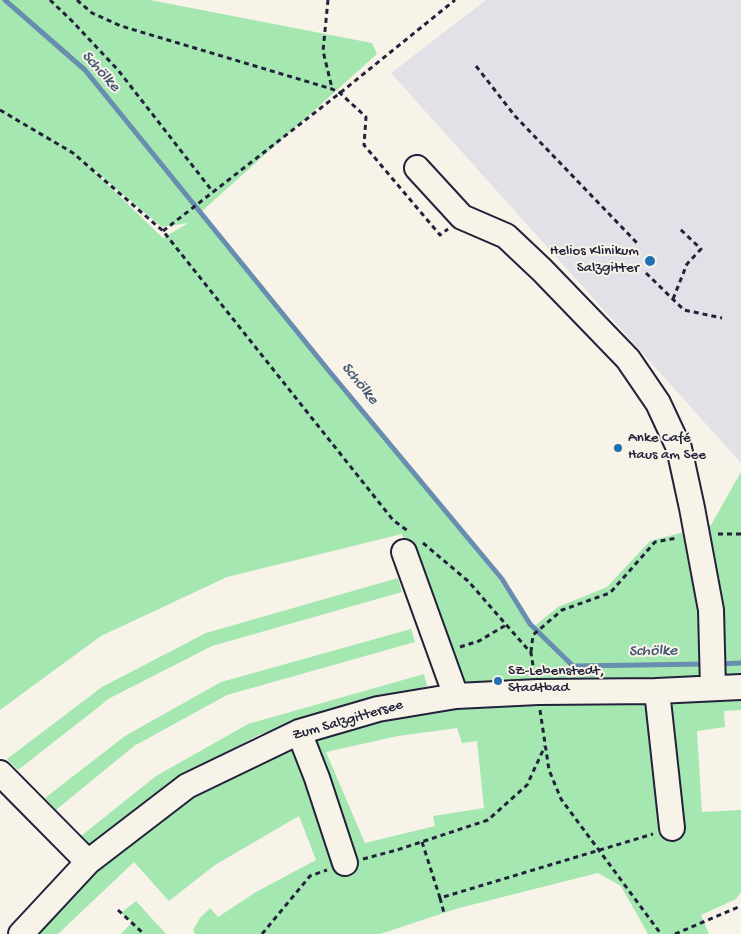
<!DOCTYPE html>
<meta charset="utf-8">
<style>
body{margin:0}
canvas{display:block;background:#f7f3e8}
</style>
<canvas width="741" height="934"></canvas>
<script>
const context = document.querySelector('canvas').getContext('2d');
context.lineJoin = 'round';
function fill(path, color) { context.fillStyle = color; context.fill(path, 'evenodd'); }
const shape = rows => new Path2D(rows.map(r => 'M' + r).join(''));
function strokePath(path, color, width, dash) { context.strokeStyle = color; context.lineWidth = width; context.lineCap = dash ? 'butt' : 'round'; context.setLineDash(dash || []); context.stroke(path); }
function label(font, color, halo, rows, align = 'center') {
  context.font = font + ' "Gochi Hand",sans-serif'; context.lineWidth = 4; context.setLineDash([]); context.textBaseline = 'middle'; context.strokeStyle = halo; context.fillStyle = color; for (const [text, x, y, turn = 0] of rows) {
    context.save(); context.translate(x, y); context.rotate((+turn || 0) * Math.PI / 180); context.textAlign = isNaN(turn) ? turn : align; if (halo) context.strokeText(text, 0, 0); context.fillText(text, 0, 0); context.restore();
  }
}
fill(shape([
 [486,0,741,0,741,463,391,73]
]), '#e2e1e8');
fill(shape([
 [0,0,150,0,372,43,377,54,201,212,500,581,531,629,558,607,607,587,650,541,711,525,741,472,741,710,724,711,725,727,697,731,702,812,741,810,741,892,736,899,701,915,709,934,648,934,621,886,598,873,459,908,380,934,195,934,193,930,200,918,210,908,218,917,256,892,316,860,299,816,215,865,169,901,134,862,58,934,10,934,181,784,457,688,402,534,227,577,101,636,0,710],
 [81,159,162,227,188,223,163,238],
 [457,728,462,743,477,741,484,808,433,816,435,826,365,843,326,752,398,736],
 [398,578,402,592,212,646,110,698,18,770,7,759,102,687,206,633],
 [411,629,415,642,227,695,134,746,56,810,45,798,125,736,221,682],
 [424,674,427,686,258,735,165,787,91,846,81,836,156,776,248,724],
 [136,901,166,934,121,934,132,922,121,913]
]), '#a5e7b1');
strokePath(shape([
 [5,0,85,70,329,371,502,579,530,624,573,666,706,664],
 [719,664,741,663]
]), '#698dae', 5);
const minor = shape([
 [417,168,462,217,506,236,542,270,628,359,658,403,679,448,692,508,711,610,713,688],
 [404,552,456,696],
 [657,691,672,828],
 [299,732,317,778,345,863],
 [0,773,88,862],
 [21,934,88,862,187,786,299,732,378,709,456,696,538,692,657,691,741,687]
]);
strokePath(minor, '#22223b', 28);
strokePath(shape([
 [50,0,72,21,118,70,213,192],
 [77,0,92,13,121,26,332,89,340,93,366,117,364,145,440,235,448,229],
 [328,0,323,51,332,88],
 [476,66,515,116,637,243],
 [0,110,73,153,163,231,393,520,408,531],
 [163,231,340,93,455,0],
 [646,273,684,310,722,318],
 [673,299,687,264,701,249,680,229],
 [718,534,741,534],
 [423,543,468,581,531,653,534,672],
 [460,647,479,641,506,625],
 [531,652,533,635,562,610,610,593,655,542,677,538],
 [540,710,549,770,561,799,661,934],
 [422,842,440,898,653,834],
 [363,859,397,850,488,820,527,785,545,746],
 [440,898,444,913],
 [118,910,144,934],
 [262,934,310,876,327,870],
 [675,934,741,906]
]), '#22223b', 3, [5, 4]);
strokePath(minor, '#f7f3e8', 24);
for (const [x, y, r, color] of [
 [650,261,6,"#1f6fb2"],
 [618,448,5,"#1f6fb2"],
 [498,681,5,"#1f6fb2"]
]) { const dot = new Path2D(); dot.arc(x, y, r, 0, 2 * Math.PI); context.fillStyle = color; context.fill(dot); strokePath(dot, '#f7f3e8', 2); }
label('15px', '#22223b', '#f7f3e8', [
 ["Helios Klinikum",639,252,"right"],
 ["Salzgitter",639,269,"right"],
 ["Anke Café",628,439],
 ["Haus am See",628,456],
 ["SZ-Lebenstedt,",508,672],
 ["Stadtbad",508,689]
], 'left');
label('15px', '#22223b', '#f7f3e8', [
 ["Zum Salzgittersee",348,721,-16]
]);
label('italic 16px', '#465874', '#f7f3e8', [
 ["Schölke",100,72,48],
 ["Schölke",359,384,51],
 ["Schölke",653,652,-1]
]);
</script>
